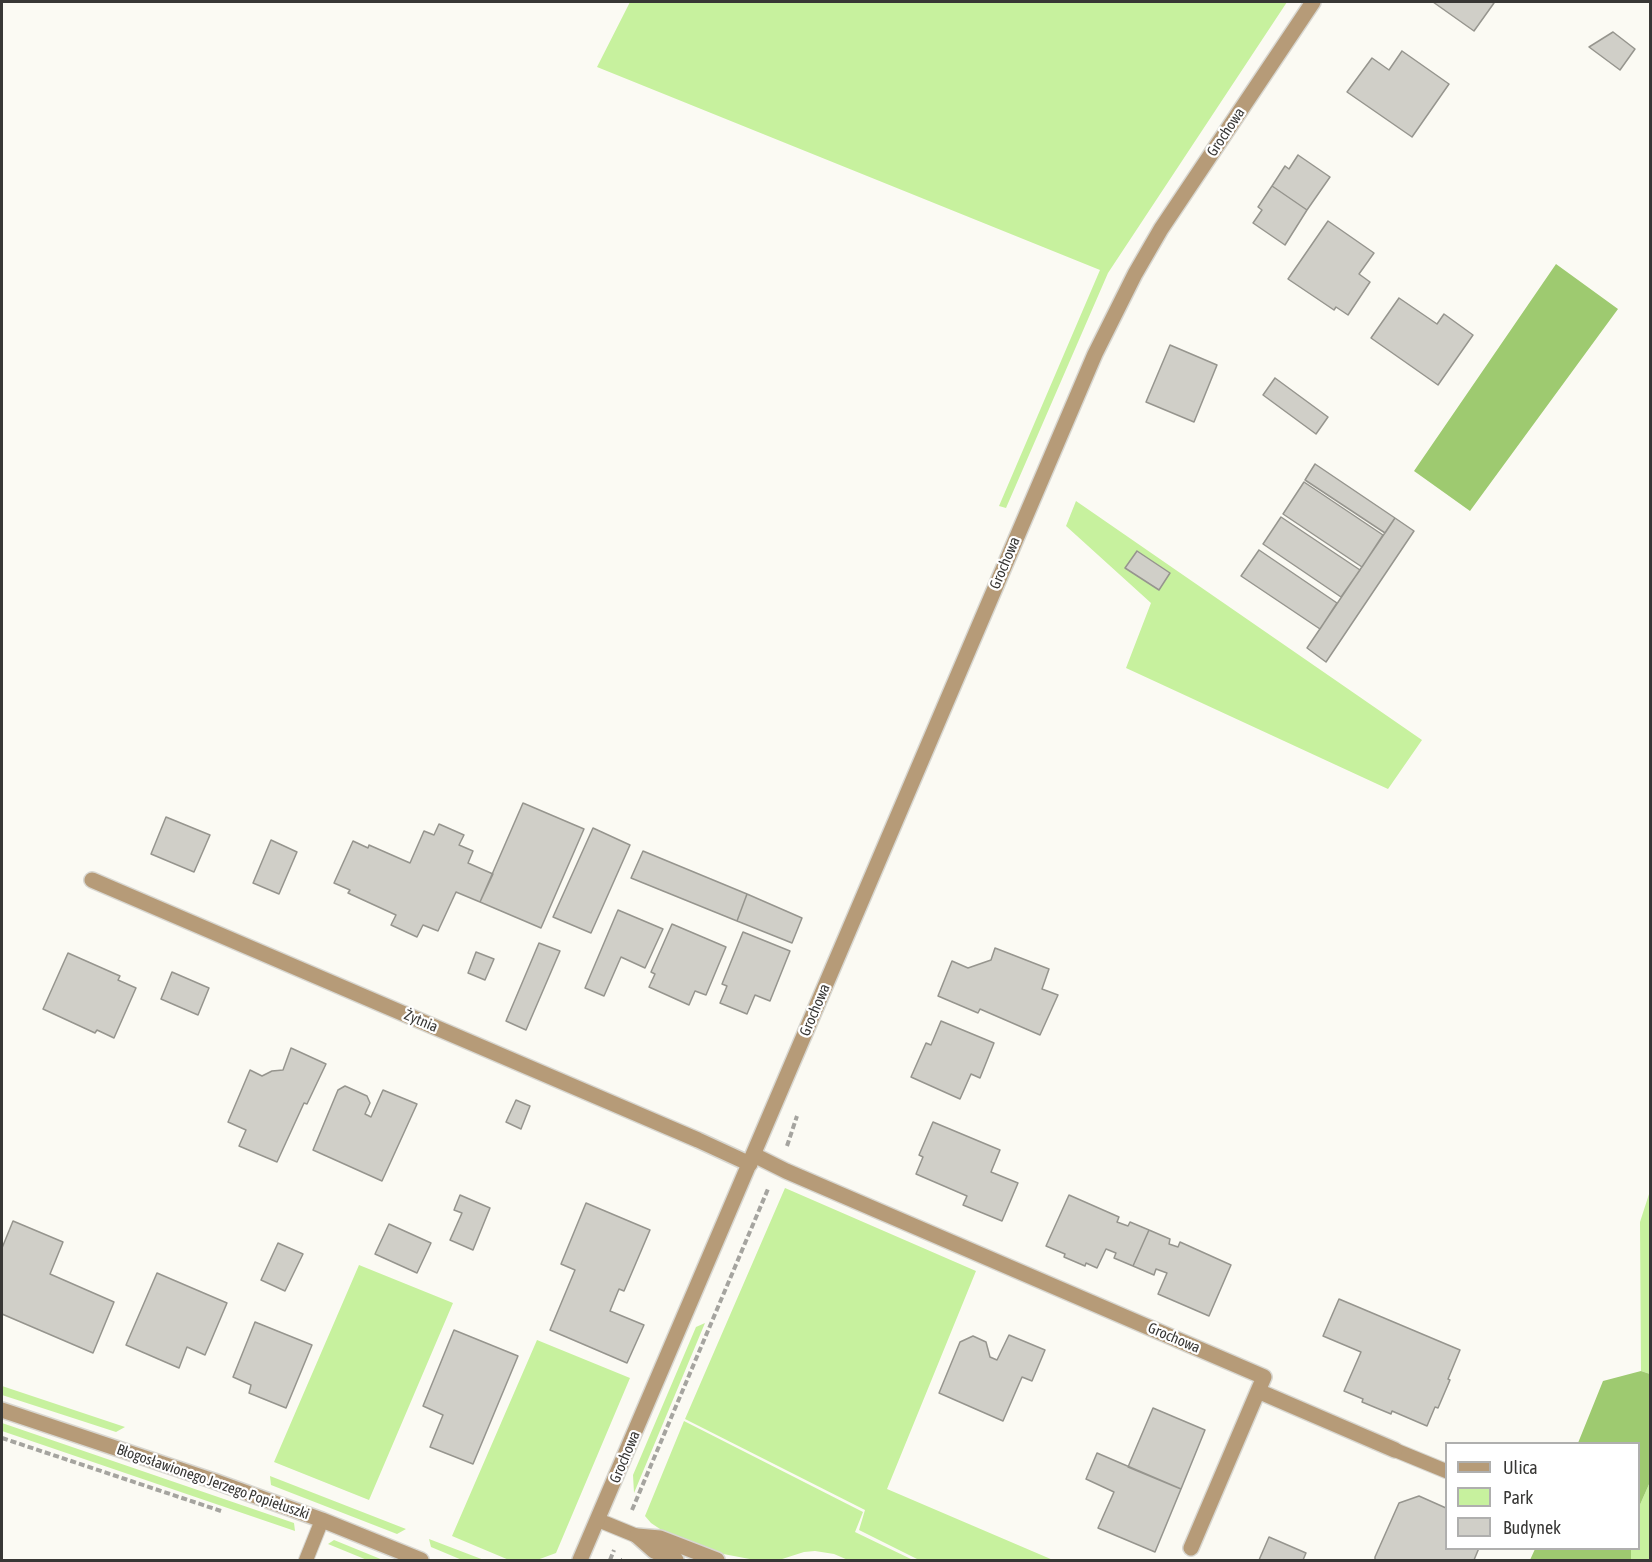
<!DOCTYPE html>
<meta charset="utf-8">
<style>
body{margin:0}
#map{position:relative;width:1652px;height:1562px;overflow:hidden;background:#fbfaf3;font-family:"Asap Condensed",sans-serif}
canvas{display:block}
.frame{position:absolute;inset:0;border:3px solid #383735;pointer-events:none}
.legend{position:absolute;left:1445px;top:1442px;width:195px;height:108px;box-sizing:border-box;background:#fff;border:2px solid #afafae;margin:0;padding:8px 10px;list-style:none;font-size:18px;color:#383735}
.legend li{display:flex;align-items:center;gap:12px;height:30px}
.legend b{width:30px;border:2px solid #afafae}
</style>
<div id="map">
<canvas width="1652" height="1562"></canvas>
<div class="frame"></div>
<ul class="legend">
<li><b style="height:8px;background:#b69b78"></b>Ulica</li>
<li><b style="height:16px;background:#c7f19e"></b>Park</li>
<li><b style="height:16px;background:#d0cfc8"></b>Budynek</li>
</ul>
</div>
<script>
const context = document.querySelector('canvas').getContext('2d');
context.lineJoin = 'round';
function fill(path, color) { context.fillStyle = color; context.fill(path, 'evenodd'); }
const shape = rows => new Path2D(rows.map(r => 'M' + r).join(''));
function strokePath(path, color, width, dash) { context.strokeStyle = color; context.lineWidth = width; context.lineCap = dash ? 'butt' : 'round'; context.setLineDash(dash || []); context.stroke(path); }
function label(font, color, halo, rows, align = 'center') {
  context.font = font + ' "Asap Condensed",sans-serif'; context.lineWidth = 4.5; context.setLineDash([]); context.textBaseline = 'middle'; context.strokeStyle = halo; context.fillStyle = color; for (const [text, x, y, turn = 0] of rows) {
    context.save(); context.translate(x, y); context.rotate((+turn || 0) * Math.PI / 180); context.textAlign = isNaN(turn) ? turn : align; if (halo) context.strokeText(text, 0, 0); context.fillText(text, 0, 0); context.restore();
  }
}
fill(shape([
 [630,2,1287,2,1108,273,1006,508,999,506,1100,270,597,67],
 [1076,501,1422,740,1388,789,1126,668,1151,603,1066,526],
 [785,1188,976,1271,887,1489,1053,1560,919,1560,859,1530,865,1510,685,1419],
 [1650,1191,1650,1374,1641,1371,1640,1222],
 [359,1265,453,1303,369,1500,274,1462],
 [705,1323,634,1493,633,1475,696,1327],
 [537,1340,630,1378,556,1553,537,1560,509,1560,452,1536],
 [2,1386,125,1427,116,1432,2,1395],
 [684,1421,863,1512,855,1532,913,1560,848,1560,834,1554,815,1551,804,1552,779,1560,755,1560,718,1553,671,1535,660,1529,651,1523,645,1516],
 [2,1423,294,1523,295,1531,2,1431],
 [270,1476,406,1529,397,1534,271,1485],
 [1650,1482,1650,1560,1631,1560,1631,1549,1638,1548,1639,1507],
 [429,1539,484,1560,462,1560,431,1547],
 [334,1540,383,1560,367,1560,328,1544]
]), '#c7f19e');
fill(shape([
 [1556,264,1618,309,1470,511,1414,471],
 [1641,1371,1650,1374,1650,1482,1639,1507,1638,1444,1578,1443,1603,1381],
 [1535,1549,1631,1549,1631,1560,1530,1560]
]), '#9eca70');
const building = shape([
 [1433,2,1492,2,1494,3,1474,31,1433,2],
 [1613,32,1635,49,1620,70,1589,47,1613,32],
 [1402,51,1449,84,1412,137,1347,92,1372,58,1389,70,1402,51],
 [1298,155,1330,177,1307,210,1272,186,1285,166,1289,169,1298,155],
 [1272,186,1307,210,1285,245,1253,223,1262,210,1258,207,1272,186],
 [1328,221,1374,253,1359,274,1370,282,1348,315,1336,307,1334,310,1288,279,1328,221],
 [1399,298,1437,324,1444,314,1473,335,1438,385,1371,338,1399,298],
 [1170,345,1217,365,1194,422,1146,402,1170,345],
 [1275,378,1328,417,1316,434,1263,395,1275,378],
 [1315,464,1395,518,1385,533,1305,480,1315,464],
 [1304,482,1383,535,1362,567,1283,514,1304,482],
 [1281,517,1360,570,1341,597,1263,544,1281,517],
 [1395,518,1414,531,1326,662,1307,648,1395,518],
 [1259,550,1337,603,1320,629,1241,576,1259,550],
 [1137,551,1170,573,1159,590,1125,568,1137,551],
 [523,803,584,829,541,928,480,902,523,803],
 [166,817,210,835,194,872,151,854,166,817],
 [439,824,464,835,459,845,473,851,468,863,493,874,480,902,456,892,438,931,423,925,417,937,391,925,396,915,348,893,350,890,334,883,353,841,368,848,369,845,410,863,424,831,434,835,439,824],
 [593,828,630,845,591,933,553,917,593,828],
 [271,840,297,852,279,894,253,883,271,840],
 [643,851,747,894,737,921,631,878,643,851],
 [747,894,802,918,792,943,737,921,747,894],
 [618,910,663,929,645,968,621,957,604,996,585,988,618,910],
 [672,924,726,947,706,995,695,991,689,1005,649,987,655,974,651,972,672,924],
 [743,932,790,951,770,1001,755,995,747,1014,720,1003,727,986,722,984,743,932],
 [539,943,560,951,526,1030,506,1021,539,943],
 [995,948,1049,969,1042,989,1058,995,1040,1035,980,1009,978,1013,938,996,952,961,968,968,991,960,995,948],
 [476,952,494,959,485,980,468,973,476,952],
 [68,953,120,976,118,980,136,988,114,1038,97,1030,95,1033,43,1009,68,953],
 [172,972,209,988,198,1015,161,999,172,972],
 [941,1021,994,1043,980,1078,971,1074,960,1099,911,1077,926,1043,931,1045,941,1021],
 [291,1048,326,1064,307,1104,304,1103,277,1162,239,1146,246,1130,228,1122,250,1070,262,1076,272,1071,283,1070,291,1048],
 [345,1086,367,1096,370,1103,365,1114,371,1117,383,1090,417,1104,382,1181,313,1150,338,1090,345,1086],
 [516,1100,530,1106,521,1129,506,1122,516,1100],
 [933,1122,1000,1150,991,1172,1018,1183,1002,1221,963,1205,967,1196,916,1174,923,1157,919,1155,933,1122],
 [460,1195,490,1208,473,1250,450,1240,462,1213,454,1210,460,1195],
 [1069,1195,1119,1217,1117,1222,1128,1226,1130,1222,1149,1230,1133,1266,1114,1258,1116,1253,1106,1249,1097,1268,1086,1263,1085,1266,1064,1257,1065,1254,1046,1246,1069,1195],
 [586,1203,650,1230,624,1291,619,1289,610,1311,644,1325,627,1363,550,1330,575,1270,561,1264,586,1203],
 [13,1221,63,1242,50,1274,114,1302,93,1353,2,1314,2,1248,13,1221],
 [389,1224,431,1243,417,1273,375,1254,389,1224],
 [1149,1230,1170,1239,1169,1244,1178,1247,1180,1242,1231,1265,1209,1316,1158,1294,1167,1273,1156,1269,1154,1275,1133,1266,1149,1230],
 [278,1243,303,1254,285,1291,261,1280,278,1243],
 [157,1273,227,1303,205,1355,187,1347,179,1368,126,1345,157,1273],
 [1339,1299,1460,1350,1448,1379,1450,1380,1438,1408,1435,1407,1427,1426,1392,1411,1391,1414,1362,1402,1363,1399,1344,1391,1361,1352,1323,1336,1339,1299],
 [255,1322,312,1345,286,1408,249,1393,251,1385,233,1377,255,1322],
 [454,1330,518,1356,473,1464,430,1447,443,1415,423,1406,454,1330],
 [1009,1335,1045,1350,1032,1381,1022,1377,1003,1421,939,1393,960,1342,973,1336,986,1342,990,1357,997,1360,1009,1335],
 [1153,1408,1205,1430,1181,1489,1128,1467,1153,1408],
 [1097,1453,1181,1489,1155,1552,1098,1528,1114,1492,1086,1479,1097,1453],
 [1419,1496,1446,1508,1446,1548,1479,1548,1474,1560,1375,1560,1375,1557,1399,1503,1419,1496],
 [1269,1537,1306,1553,1303,1560,1259,1560,1269,1537]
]);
fill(building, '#d0cfc8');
strokePath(building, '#96958e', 1.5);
const service = shape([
 [1395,1450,1446,1471],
 [598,1520,637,1536],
 [306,1560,322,1520]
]);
const minor = shape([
 [92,880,698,1140,750,1164],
 [754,1155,786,1171,1264,1377,1191,1548],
 [1258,1391,1395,1450],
 [2,1410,214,1481,322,1520,421,1560],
 [637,1536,660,1538,717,1560],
 [637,1536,654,1551,676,1560],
 [580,1560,1095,354,1135,274,1161,229,1313,2]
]);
strokePath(service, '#d8d7d1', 16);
strokePath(minor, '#d8d7d1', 18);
strokePath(shape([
 [787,1146,797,1116],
 [2,1438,221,1511],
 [632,1510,768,1189],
 [610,1560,614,1550],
 [621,1560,622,1560]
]), '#a5a49f', 4, [6, 3]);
strokePath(service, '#b69b78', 14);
strokePath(minor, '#b69b78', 15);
label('15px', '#383735', '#fff', [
 ["Grochowa",1226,132,-56],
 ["Grochowa",1005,563,-67],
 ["Grochowa",815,1010,-67],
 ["Żytnia",421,1021,23],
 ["Grochowa",1174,1338,23],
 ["Grochowa",625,1457,-67],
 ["Błogosławionego Jerzego Popiełuszki",213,1482,19]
]);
</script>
